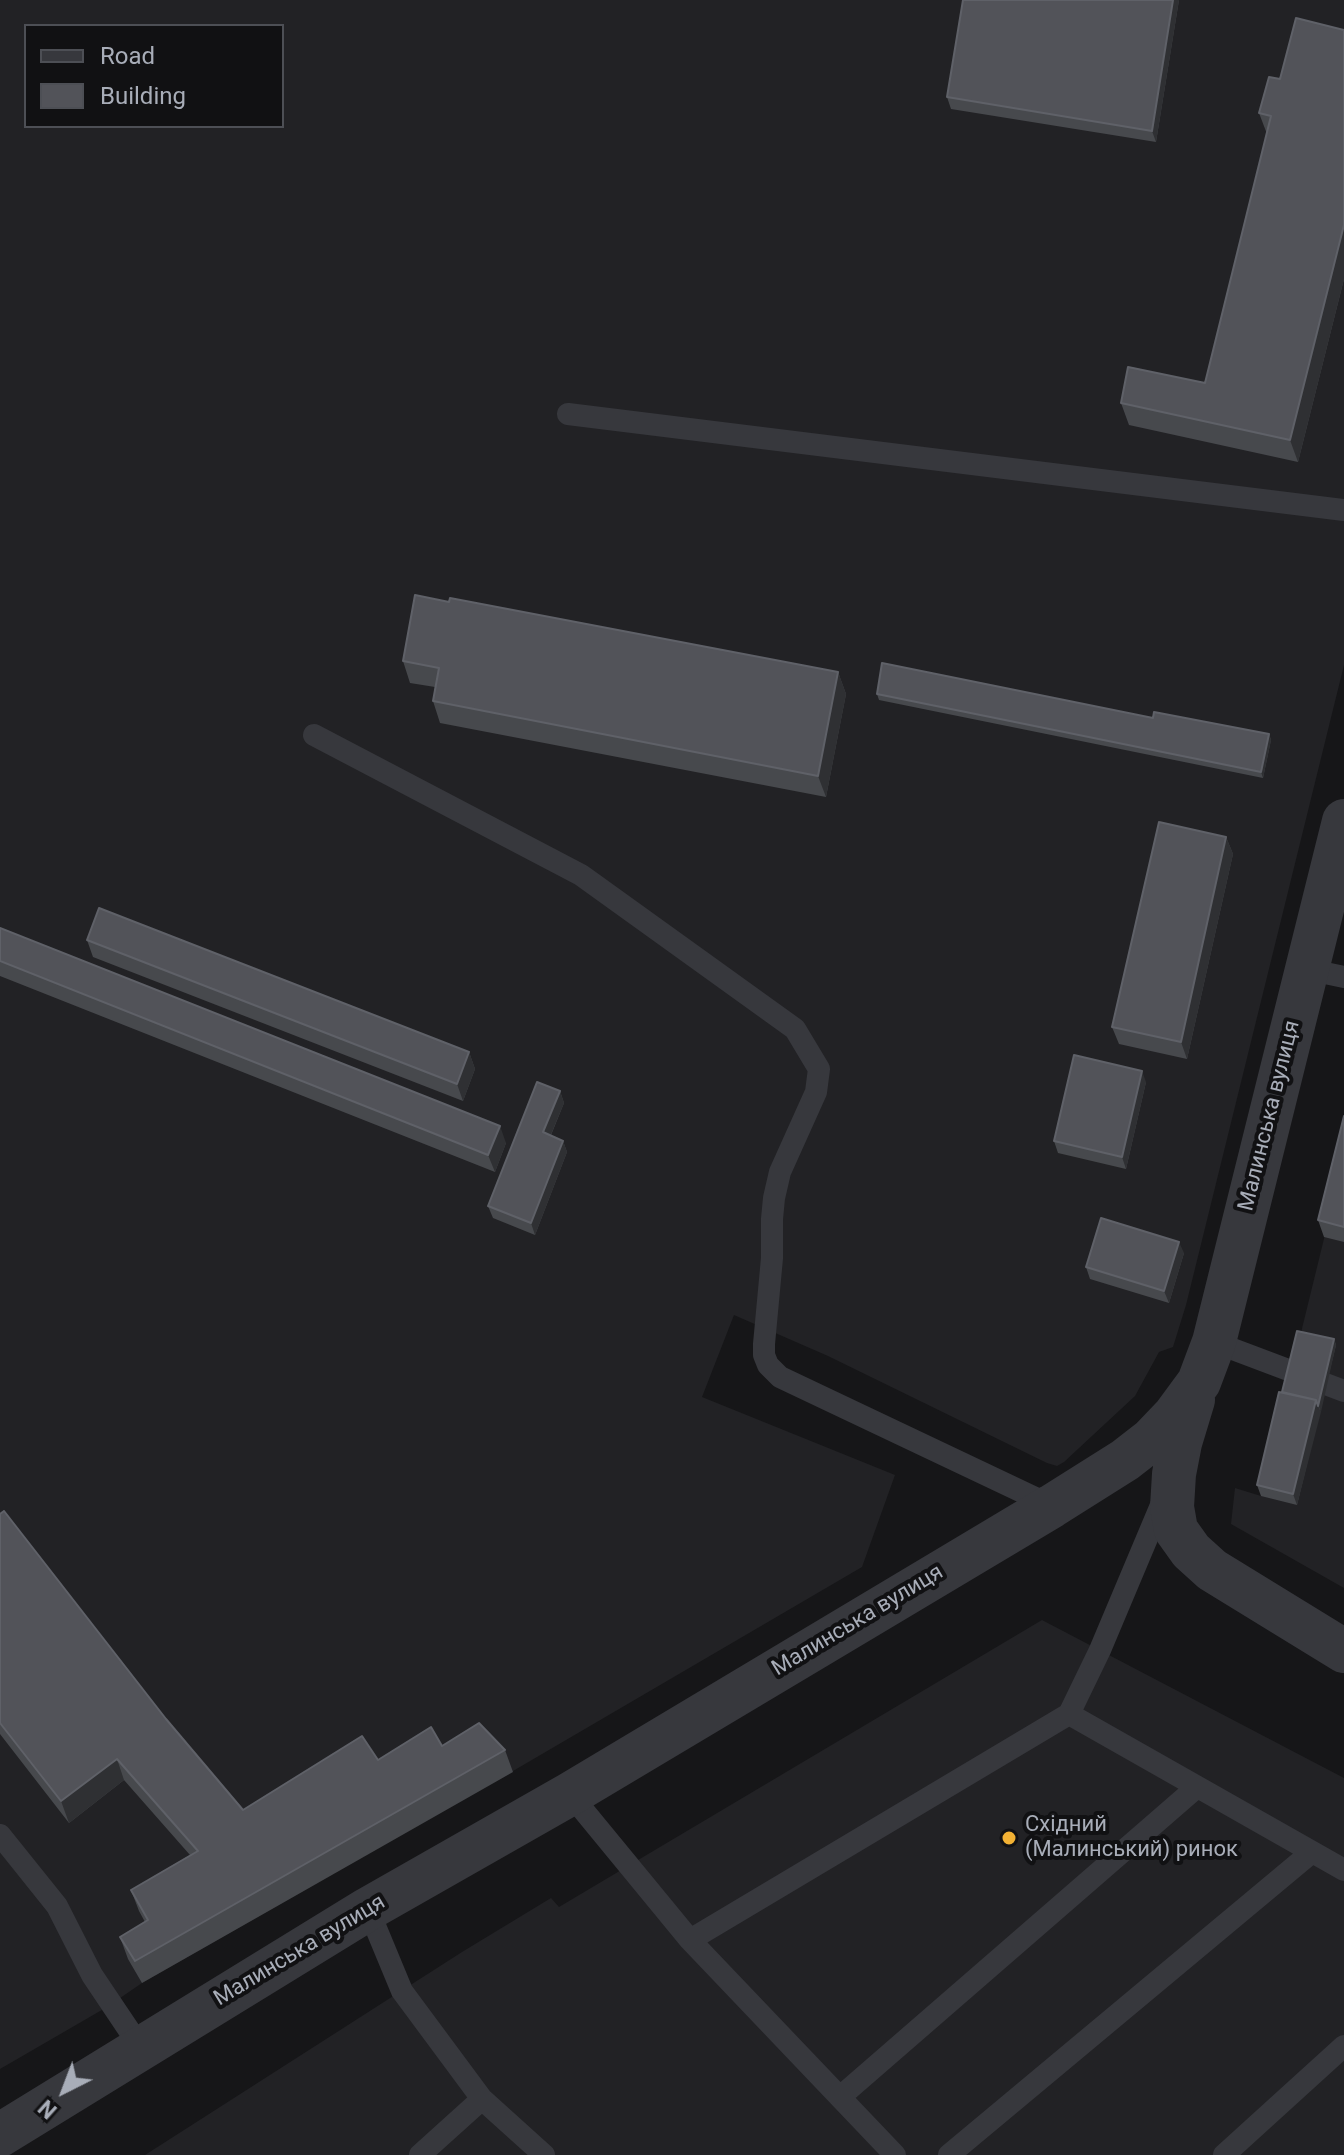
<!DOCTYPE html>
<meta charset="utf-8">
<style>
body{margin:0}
#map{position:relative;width:1344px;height:2155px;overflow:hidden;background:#161618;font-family:Roboto,sans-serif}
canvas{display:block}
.legend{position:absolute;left:24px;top:24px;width:260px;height:104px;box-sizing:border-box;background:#111113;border:2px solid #4d4f55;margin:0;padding:10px 14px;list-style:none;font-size:24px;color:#a8adb8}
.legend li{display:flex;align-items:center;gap:16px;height:40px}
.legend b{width:40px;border:2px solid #4d4f55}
.north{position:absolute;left:24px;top:2051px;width:80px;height:80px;-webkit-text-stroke:6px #111113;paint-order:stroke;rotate:222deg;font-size:22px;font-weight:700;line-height:32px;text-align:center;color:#a8adb8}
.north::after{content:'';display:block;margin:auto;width:28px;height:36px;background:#a8adb8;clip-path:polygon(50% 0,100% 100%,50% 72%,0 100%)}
</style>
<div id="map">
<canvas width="1344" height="2155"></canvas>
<ul class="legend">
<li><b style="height:10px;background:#37383d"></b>Road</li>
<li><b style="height:22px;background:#525359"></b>Building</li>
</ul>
<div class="north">N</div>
</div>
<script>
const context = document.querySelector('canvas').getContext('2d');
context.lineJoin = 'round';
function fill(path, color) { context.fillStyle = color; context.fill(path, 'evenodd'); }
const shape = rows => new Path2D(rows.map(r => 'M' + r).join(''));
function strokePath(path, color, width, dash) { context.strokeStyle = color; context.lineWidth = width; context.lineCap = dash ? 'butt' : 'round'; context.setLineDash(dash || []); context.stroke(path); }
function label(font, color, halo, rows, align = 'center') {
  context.font = font + ' Roboto,sans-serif'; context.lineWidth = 8; context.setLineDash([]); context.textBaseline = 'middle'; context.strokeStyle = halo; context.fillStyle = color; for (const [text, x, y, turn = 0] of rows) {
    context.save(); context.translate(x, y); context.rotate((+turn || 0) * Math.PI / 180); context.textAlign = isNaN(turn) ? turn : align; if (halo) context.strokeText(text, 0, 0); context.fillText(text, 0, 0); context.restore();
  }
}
fill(shape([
 [0,0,1344,0,1344,665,1186,1305,1173,1347,1159,1352,1135,1396,1064,1462,1057,1466,1047,1463,828,1356,734,1315,702,1397,895,1475,862,1567,513,1771,142,1983,107,2007,0,2069],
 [26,26,282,26,282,126,26,126],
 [1344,1157,1344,1588,1231,1524,1235,1488,1261,1496],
 [1042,1620,1344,1778,1344,2155,145,2155,462,1952,551,1898,559,1907]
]), '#222225');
strokePath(shape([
 [568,414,1344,510],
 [314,735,581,875,795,1029,819,1069,816,1092,780,1172,774,1198,772,1219,772,1258,764,1344,764,1355,768,1365,780,1377,1052,1506],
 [1306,969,1344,977],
 [1214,1342,1344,1391],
 [1164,1498,1100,1650,1069,1714,1344,1870],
 [570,1794,690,1940],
 [0,1835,57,1906,92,1975,141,2048],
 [368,1909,402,1991,482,2099,544,2155],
 [840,2097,1197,1787],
 [420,2155,482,2099],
 [895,2155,690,1940,1069,1714],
 [949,2155,1312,1852],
 [1224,2155,1344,2046]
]), '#37383d', 22);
strokePath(shape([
 [1193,1400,1180,1443,1174,1474,1172,1507,1176,1530,1191,1551,1212,1570,1344,1651],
 [0,2135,368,1909,570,1794,1052,1506,1125,1460,1152,1439,1174,1416,1199,1382,1214,1342,1344,821]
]), '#37383d', 44);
fill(shape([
 [1179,0,1156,142,951,109,947,97],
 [1344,30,1344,279,1298,462,1129,425,1121,403,1205,383,1267,134,1259,113,1280,79],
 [403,661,838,672,846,694,826,797,440,723,433,701,435,687,410,683],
 [877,694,1153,718,1269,734,1271,740,1263,778,879,700],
 [1226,837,1233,854,1187,1059,1119,1044,1112,1027],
 [0,928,506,1143,495,1172,0,976],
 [87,940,469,1052,475,1069,463,1101,93,957],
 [1146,1082,1126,1169,1058,1153,1054,1141],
 [560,1091,564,1103,551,1135,563,1141,567,1152,535,1235,493,1218,488,1206],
 [1344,1116,1344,1242,1324,1237,1318,1220],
 [1184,1253,1169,1303,1090,1279,1086,1267],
 [1334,1339,1336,1345,1297,1505,1261,1496,1257,1485,1282,1392],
 [0,1514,166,1719,243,1810,378,1760,442,1746,505,1750,513,1772,142,1983,128,1959,120,1937,145,1922,139,1911,131,1890,190,1855,124,1780,69,1823,0,1734]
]), '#47494d');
fill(shape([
 [1173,0,1179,0,1156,142,1152,131],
 [1344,225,1344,279,1298,462,1290,440],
 [838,672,846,694,826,797,818,776],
 [1269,734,1271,740,1263,778,1261,772],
 [1226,837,1233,854,1187,1059,1181,1042],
 [469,1052,475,1069,463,1101,457,1084],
 [1142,1071,1146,1082,1126,1169,1122,1157],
 [560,1091,564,1103,547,1144,543,1132],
 [500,1126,506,1143,495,1172,488,1155],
 [563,1141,567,1152,535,1235,531,1223],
 [1179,1242,1184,1253,1169,1303,1164,1291],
 [1334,1339,1336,1345,1321,1412,1318,1406],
 [1316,1400,1321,1412,1297,1505,1293,1494],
 [117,1759,124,1780,69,1823,61,1801]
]), '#2f3033');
const building = shape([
 [963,0,1173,0,1152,131,947,97,963,0],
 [1296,18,1344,30,1344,225,1290,440,1121,403,1128,367,1205,383,1271,116,1259,113,1269,77,1280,79,1296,18],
 [415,595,449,602,450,598,838,672,818,776,433,701,439,668,403,661,415,595],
 [882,663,1153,718,1154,712,1269,734,1261,772,877,694,882,663],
 [1159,822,1226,837,1181,1042,1112,1027,1159,822],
 [99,908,469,1052,457,1084,87,940,99,908],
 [0,928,500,1126,488,1155,0,961,0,928],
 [1074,1055,1142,1071,1122,1157,1054,1141,1074,1055],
 [537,1082,560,1091,543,1132,563,1141,531,1223,488,1206,537,1082],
 [1344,1116,1344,1227,1318,1220,1344,1116],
 [1101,1218,1179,1242,1164,1291,1086,1267,1101,1218],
 [1297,1331,1334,1339,1318,1406,1316,1400,1282,1392,1297,1331],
 [1279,1392,1316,1400,1293,1494,1257,1485,1279,1392],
 [4,1511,166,1719,243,1810,362,1736,378,1760,431,1727,442,1746,479,1723,505,1750,135,1961,120,1937,148,1920,131,1890,198,1851,117,1759,61,1801,0,1723,0,1514,4,1511]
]);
fill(building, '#525359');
strokePath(building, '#5f6168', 2);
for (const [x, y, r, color] of [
 [1009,1838,8,"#f2b134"]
]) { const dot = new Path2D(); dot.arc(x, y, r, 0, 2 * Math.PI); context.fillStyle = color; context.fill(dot); strokePath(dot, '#111113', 3); }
label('22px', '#a8adb8', '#111113', [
 ["Малинська вулиця",1270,1116,-76],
 ["Малинська вулиця",858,1621,-31],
 ["Малинська вулиця",300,1951,-31]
]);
label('22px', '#a8adb8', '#111113', [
 ["Східний",1025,1825],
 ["(Малинський) ринок",1025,1850]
], 'left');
</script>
